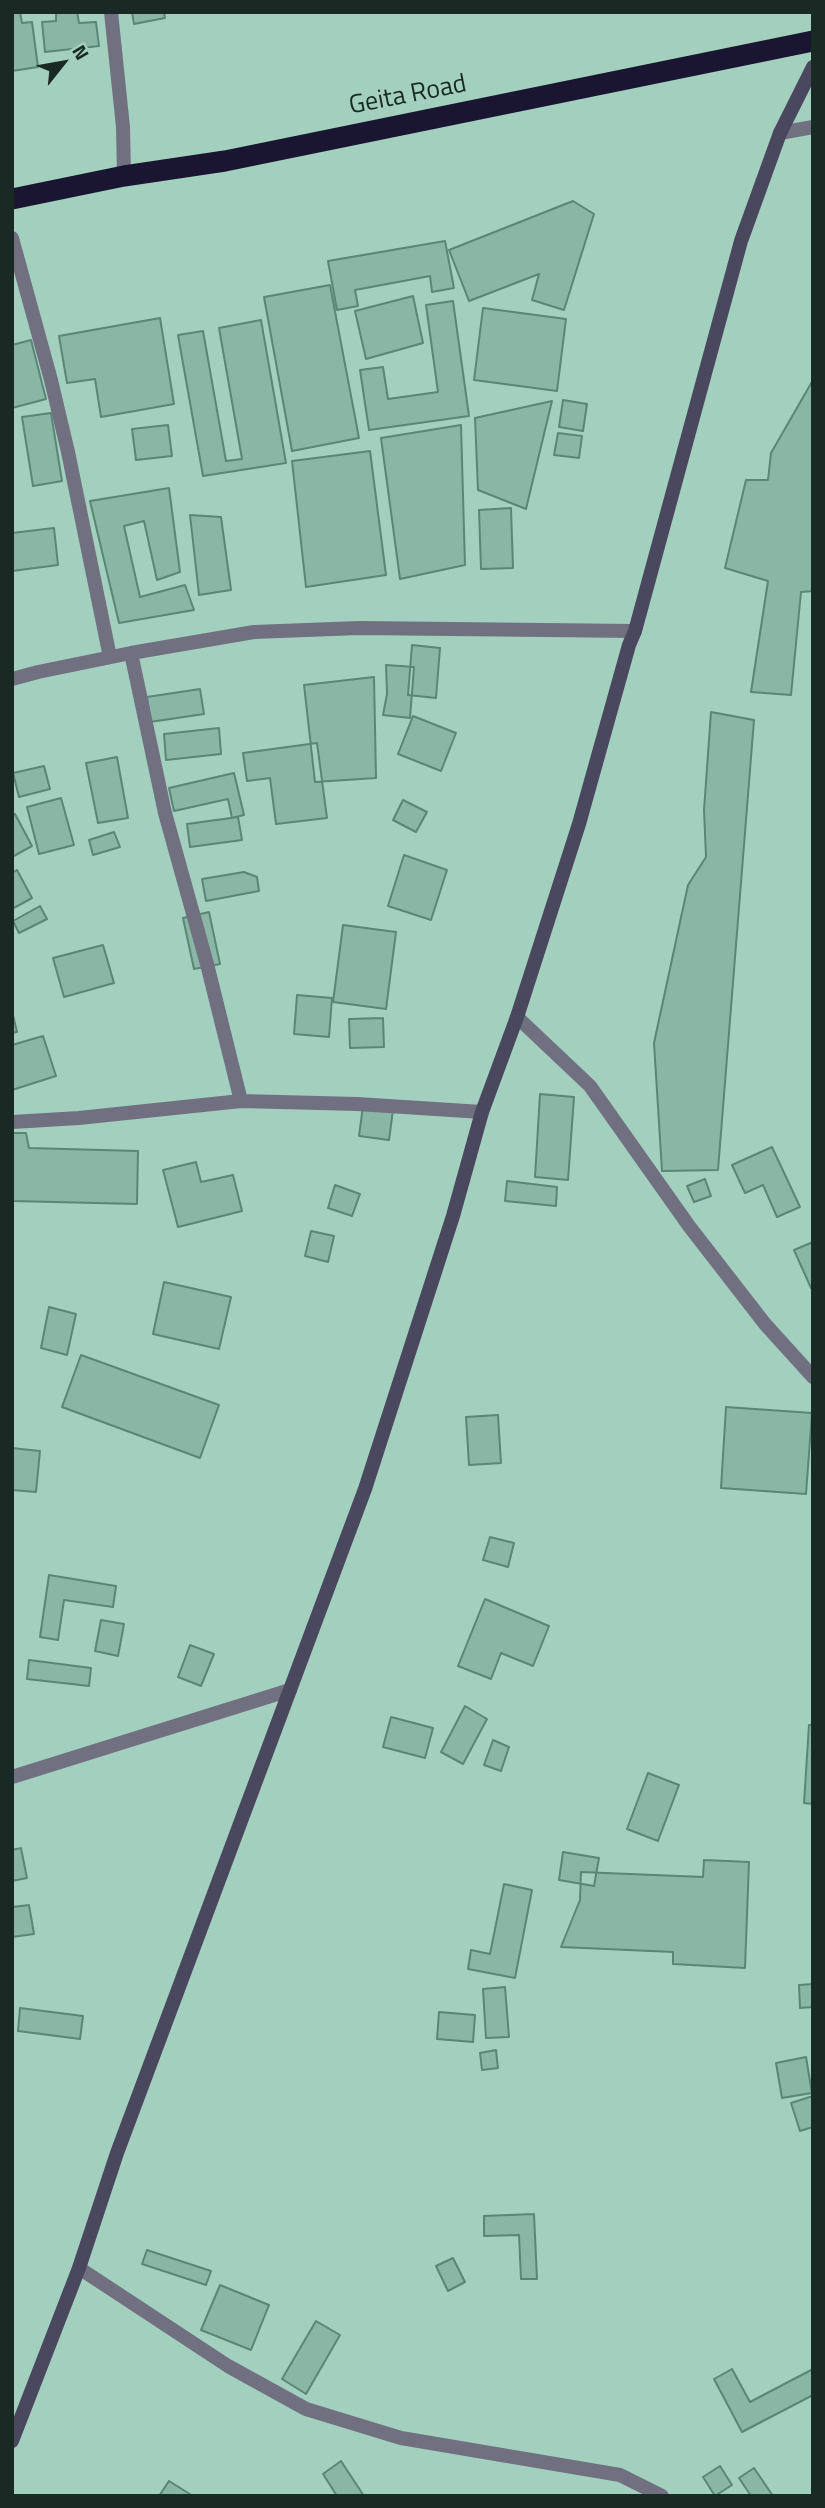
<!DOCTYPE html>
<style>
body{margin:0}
#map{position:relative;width:825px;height:2508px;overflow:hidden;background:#a3d0be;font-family:"Titillium Web",sans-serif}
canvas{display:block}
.frame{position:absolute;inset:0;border:14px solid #182a23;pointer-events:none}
.north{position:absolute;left:28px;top:28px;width:70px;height:70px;-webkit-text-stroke:5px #a3d0be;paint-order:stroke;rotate:59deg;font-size:19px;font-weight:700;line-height:28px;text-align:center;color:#182a23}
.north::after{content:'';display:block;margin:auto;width:24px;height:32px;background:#182a23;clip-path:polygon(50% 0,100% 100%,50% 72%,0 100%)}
</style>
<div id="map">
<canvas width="825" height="2508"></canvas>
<div class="frame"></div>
<div class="north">N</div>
</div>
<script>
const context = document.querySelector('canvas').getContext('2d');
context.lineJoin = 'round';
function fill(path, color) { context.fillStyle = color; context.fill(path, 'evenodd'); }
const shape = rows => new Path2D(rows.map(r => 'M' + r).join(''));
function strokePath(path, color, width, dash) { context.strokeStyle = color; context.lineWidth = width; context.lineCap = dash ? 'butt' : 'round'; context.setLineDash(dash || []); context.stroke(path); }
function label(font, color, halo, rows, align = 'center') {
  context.font = font + ' "Titillium Web",sans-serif'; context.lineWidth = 7; context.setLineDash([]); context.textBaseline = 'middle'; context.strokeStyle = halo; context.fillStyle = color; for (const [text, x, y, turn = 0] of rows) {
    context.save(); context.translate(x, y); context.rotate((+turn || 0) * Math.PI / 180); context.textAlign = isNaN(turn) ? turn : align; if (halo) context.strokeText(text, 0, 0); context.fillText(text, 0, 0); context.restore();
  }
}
const building = shape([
 [12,12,20,12,22,23,32,22,38,67,12,71,12,12],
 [56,12,77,12,79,23,96,22,99,46,45,52,42,22,56,21,56,12],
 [132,12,164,12,165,18,134,24,132,12],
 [573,201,594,214,564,310,532,300,539,274,469,301,449,250,573,201],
 [445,241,454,288,432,292,430,276,355,290,358,306,337,310,328,261,445,241],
 [330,285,359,438,292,451,264,297,330,285],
 [413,296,423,343,366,359,355,311,413,296],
 [453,301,469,416,369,430,360,370,383,367,388,399,438,392,426,305,453,301],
 [483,308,566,319,557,391,474,380,483,308],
 [160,318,174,404,101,417,95,379,67,383,59,336,160,318],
 [261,320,286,463,203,476,178,335,203,331,226,461,242,459,219,328,261,320],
 [31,340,46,399,12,408,12,345,31,340],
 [813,380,813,591,801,592,791,695,751,692,768,581,725,568,746,480,768,480,771,453,813,380],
 [563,400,587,404,583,431,559,427,563,400],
 [552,401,526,509,478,490,475,418,552,401],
 [51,413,62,481,33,486,22,417,51,413],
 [168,425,172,456,136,460,132,429,168,425],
 [461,425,465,565,400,579,381,438,461,425],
 [558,433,582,436,579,458,554,455,558,433],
 [370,451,386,575,306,587,292,461,370,451],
 [169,488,180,572,157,580,144,521,124,526,140,597,185,585,194,610,119,623,90,501,169,488],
 [511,508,513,568,481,569,479,510,511,508],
 [190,515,221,517,231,590,199,595,190,515],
 [54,528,58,565,12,571,12,533,54,528],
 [412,645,440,648,436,698,408,695,412,645],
 [386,665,414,667,410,718,383,715,387,694,386,665],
 [374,677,376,778,315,782,304,685,374,677],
 [200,689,204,714,150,722,147,697,200,689],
 [711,712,754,720,718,1170,662,1171,654,1043,688,885,706,857,704,810,711,712],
 [413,716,456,733,441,771,398,754,413,716],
 [219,728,221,754,166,760,164,734,219,728],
 [317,743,327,818,276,824,270,778,247,781,243,753,317,743],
 [117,757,128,818,98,823,86,763,117,757],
 [44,766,50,789,19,797,13,773,44,766],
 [234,773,244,815,232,818,228,799,174,811,169,788,234,773],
 [61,798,74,845,39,854,27,807,61,798],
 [403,800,427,812,416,832,393,820,403,800],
 [15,814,32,846,12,857,12,815,15,814],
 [238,817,242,840,190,847,187,824,238,817],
 [114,832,120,847,93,855,89,840,114,832],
 [404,855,447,870,431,920,388,906,404,855],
 [17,870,32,898,12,909,12,873,17,870],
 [244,872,257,877,259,891,206,901,202,879,244,872],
 [40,906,47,919,19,933,13,921,40,906],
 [209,912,220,964,194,969,183,918,209,912],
 [343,925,396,932,386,1009,333,1002,343,925],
 [103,945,114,983,64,997,53,958,103,945],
 [297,995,332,998,329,1037,294,1034,297,995],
 [12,1011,17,1032,12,1033,12,1011],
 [383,1018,384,1047,350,1048,349,1019,383,1018],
 [43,1036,56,1076,12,1090,12,1045,43,1036],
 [540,1094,574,1097,568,1180,535,1177,540,1094],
 [363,1106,393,1110,389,1140,359,1136,363,1106],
 [12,1133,26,1133,29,1148,138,1151,137,1204,12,1201,12,1133],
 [772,1147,800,1207,777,1217,763,1185,745,1193,732,1165,772,1147],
 [196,1162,201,1182,233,1175,242,1211,178,1227,163,1170,196,1162],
 [705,1179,711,1196,694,1202,687,1186,705,1179],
 [507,1181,557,1187,556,1206,505,1201,507,1181],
 [335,1185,360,1194,352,1216,328,1208,335,1185],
 [311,1231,334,1236,328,1262,305,1256,311,1231],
 [813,1242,813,1287,811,1288,794,1250,813,1242],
 [164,1282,231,1297,219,1349,153,1334,164,1282],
 [49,1307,76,1314,67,1355,41,1348,49,1307],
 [81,1355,219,1405,200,1458,62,1407,81,1355],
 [726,1407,812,1413,806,1494,721,1488,726,1407],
 [498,1415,501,1463,469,1465,466,1417,498,1415],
 [12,1448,40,1451,36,1492,12,1490,12,1448],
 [490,1537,514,1543,508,1567,483,1560,490,1537],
 [49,1575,116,1586,113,1607,64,1600,58,1640,40,1637,49,1575],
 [485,1599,549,1626,533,1666,501,1653,491,1679,458,1666,485,1599],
 [101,1620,124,1624,118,1656,95,1651,101,1620],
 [190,1645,214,1654,201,1686,178,1677,190,1645],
 [29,1660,91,1668,89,1686,27,1679,29,1660],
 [465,1706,487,1719,463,1764,441,1752,465,1706],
 [391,1717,433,1728,425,1758,383,1747,391,1717],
 [809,1725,813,1725,813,1804,804,1803,809,1725],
 [493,1740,509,1747,501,1771,484,1765,493,1740],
 [648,1773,679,1785,658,1841,627,1829,648,1773],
 [21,1848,27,1878,12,1881,12,1850,21,1848],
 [563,1852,599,1858,594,1886,559,1880,563,1852],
 [704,1860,749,1862,745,1968,673,1964,673,1952,561,1947,580,1900,581,1872,703,1877,704,1860],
 [504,1884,532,1890,515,1978,468,1969,471,1950,490,1954,504,1884],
 [29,1905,34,1934,12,1937,12,1907,29,1905],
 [813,1984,813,2007,800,2008,799,1985,813,1984],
 [505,1987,509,2037,486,2038,483,1989,505,1987],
 [20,2008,83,2016,80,2039,18,2031,20,2008],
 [439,2012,475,2015,473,2042,437,2039,439,2012],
 [496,2050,498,2068,482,2070,480,2053,496,2050],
 [806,2057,812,2093,782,2098,776,2063,806,2057],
 [813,2096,813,2127,800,2131,791,2103,813,2096],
 [534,2214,537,2279,521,2279,519,2235,484,2236,484,2216,534,2214],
 [147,2250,211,2271,206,2285,142,2264,147,2250],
 [453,2258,465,2282,448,2291,436,2266,453,2258],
 [220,2285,269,2305,251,2350,201,2330,220,2285],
 [316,2321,340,2335,306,2394,282,2379,316,2321],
 [732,2369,750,2402,813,2369,813,2395,742,2432,714,2379,732,2369],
 [341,2461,364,2496,337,2496,323,2474,341,2461],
 [720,2466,732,2485,715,2496,703,2477,720,2466],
 [754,2468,773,2496,751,2496,739,2478,754,2468],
 [169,2481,193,2496,159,2496,169,2481]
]);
fill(building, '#8ab6a5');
strokePath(building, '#5b8676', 2);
strokePath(shape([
 [111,12,123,127,124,176],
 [780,133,813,127],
 [12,238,51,380,68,452,110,657],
 [131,653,165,813,207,964,241,1101],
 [12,679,38,672,131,653,254,632,359,628,635,631],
 [517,1017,590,1086,689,1226,765,1324,813,1377],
 [12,1122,79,1118,241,1101,357,1104,482,1112],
 [12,1777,290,1690],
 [79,2268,228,2366,306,2409,401,2438,620,2475,662,2496]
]), '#717080', 14);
strokePath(shape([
 [12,2441,79,2268,117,2153,365,1489,453,1216,482,1112,517,1017,579,824,629,645,635,631,741,241,780,133,813,67]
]), '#4a485e', 14);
strokePath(shape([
 [12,199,124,176,225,161,813,41]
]), '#1a1632', 21);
label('26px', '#182a23', '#a3d0be', [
 ["Geita Road",408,96,-11]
]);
</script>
